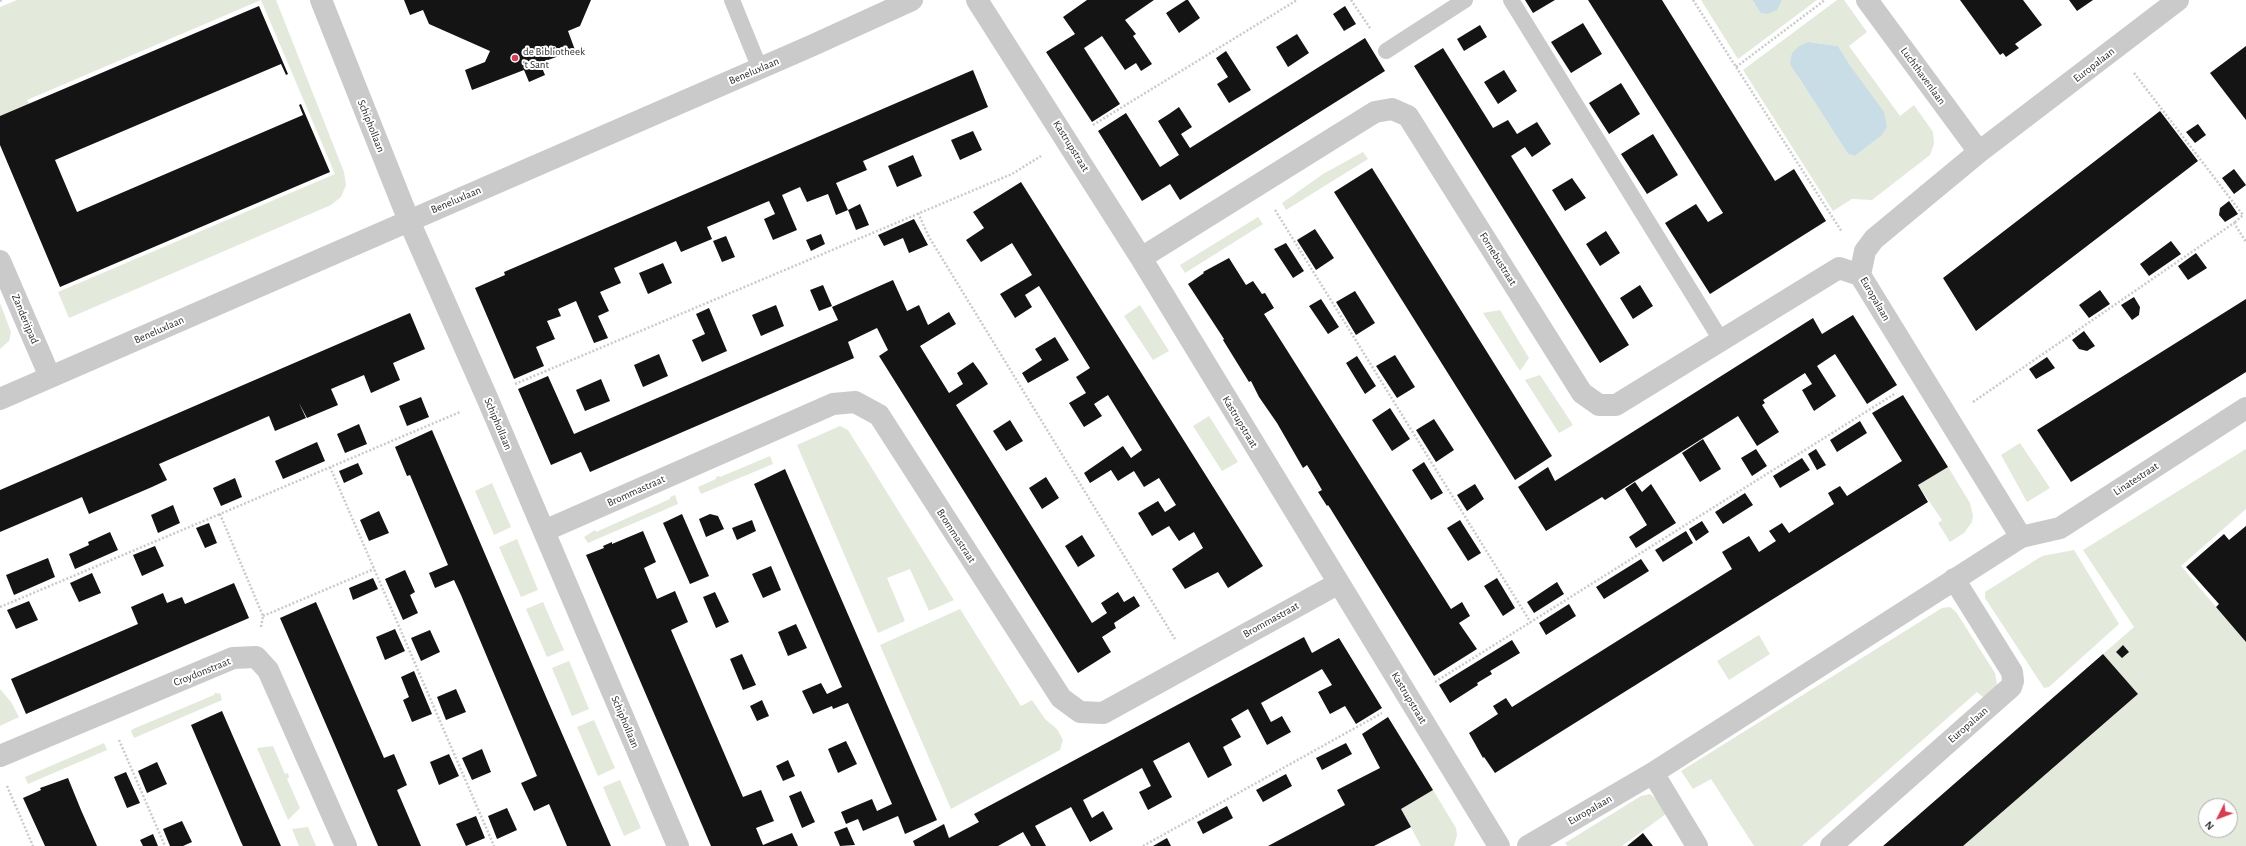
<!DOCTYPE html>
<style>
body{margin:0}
#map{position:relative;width:2246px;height:846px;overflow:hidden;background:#fff;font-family:"Alegreya Sans",sans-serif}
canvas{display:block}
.north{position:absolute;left:2198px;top:798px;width:40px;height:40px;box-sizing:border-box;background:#fff;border:1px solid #ababab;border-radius:50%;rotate:228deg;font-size:11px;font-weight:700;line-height:16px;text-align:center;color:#2d2d2d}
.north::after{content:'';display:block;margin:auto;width:14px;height:18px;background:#d43e52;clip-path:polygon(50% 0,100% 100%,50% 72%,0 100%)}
</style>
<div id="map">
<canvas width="2246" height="846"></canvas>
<div class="north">N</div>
</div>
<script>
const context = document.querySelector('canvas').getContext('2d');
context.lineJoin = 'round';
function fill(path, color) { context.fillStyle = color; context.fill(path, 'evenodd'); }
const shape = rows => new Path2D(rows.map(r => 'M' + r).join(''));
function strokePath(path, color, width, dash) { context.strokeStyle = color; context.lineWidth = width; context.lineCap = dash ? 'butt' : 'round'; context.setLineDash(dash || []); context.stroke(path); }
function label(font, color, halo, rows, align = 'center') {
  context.font = font + ' "Alegreya Sans",sans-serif'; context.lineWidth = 4; context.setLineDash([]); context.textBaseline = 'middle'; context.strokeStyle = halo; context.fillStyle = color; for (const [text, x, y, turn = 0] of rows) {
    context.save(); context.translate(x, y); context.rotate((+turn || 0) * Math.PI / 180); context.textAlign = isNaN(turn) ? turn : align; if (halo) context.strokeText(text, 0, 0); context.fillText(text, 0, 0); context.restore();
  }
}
fill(shape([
 [17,0,261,0,27,100,29,104,0,116,0,7],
 [261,0,276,0,344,172,346,185,341,197,331,205,69,318,58,292,335,174],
 [1701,0,1752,0,1755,5,1781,2,1781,0,1817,0,1738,59],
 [1837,0,1844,0,1867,32,1849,46,1900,116,1914,105,1933,132,1934,144,1930,155,1872,200,1852,199,1833,211,1743,70],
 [1809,42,1838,46,1851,67,1881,136,1855,156,1848,154,1797,75],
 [1363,152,1368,159,1286,210,1282,203,1323,174],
 [1258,217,1263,224,1185,273,1180,265],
 [0,303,11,332,9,341,0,349],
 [1140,305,1169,351,1153,360,1124,316],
 [1500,310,1529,358,1520,371,1483,313],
 [1540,375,1573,425,1559,433,1525,380],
 [1209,416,1238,462,1222,471,1193,426],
 [840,426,848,430,954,600,929,611,910,569,887,578,905,621,878,633,797,445],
 [2020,443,2050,488,2027,502,2001,455],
 [2246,449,2246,509,2181,566,2246,642,2246,846,1963,846,2138,694,2103,654,2134,627,2083,550],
 [2206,806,2230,806,2230,830,2206,830],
 [770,456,773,464,701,494,698,487,716,479,716,477,719,476,720,477],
 [1948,467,1970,503,1973,516,1972,522,1964,533,1950,542,1938,523,1942,520,1918,485],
 [492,483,511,527,494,535,475,491],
 [675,495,678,504,588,543,584,537,595,530,596,532,670,499,670,497],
 [517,539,538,590,521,597,499,547],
 [2074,550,2119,624,2049,687,2044,688,1985,598,1985,592,2042,556],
 [543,602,564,650,547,657,526,609],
 [1950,607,1956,612,1995,673,1997,684,1995,690,1984,698,1977,692,1802,846,1754,846,1711,779,1693,789,1681,771,1942,608],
 [960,609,1021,706,1032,700,1045,719,1057,729,1063,740,1060,750,951,809,880,645],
 [1759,635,1770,654,1729,680,1717,661],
 [569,661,589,709,572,716,552,668],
 [0,689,11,702,19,717,0,726],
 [216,692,217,694,220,693,222,700,134,738,131,731,133,729,214,695],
 [594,720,615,768,598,776,577,727],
 [104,743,107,750,28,784,25,777],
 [273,746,285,774,288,773,289,777,287,779,300,808,288,820,257,748],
 [620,780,641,828,624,836,603,787],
 [1433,790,1456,828,1457,835,1454,846,1421,846,1401,809],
 [1650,794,1657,800,1666,814,1622,846,1567,846,1565,843,1641,796],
 [308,827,316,846,299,846,292,829]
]), '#e3e9db');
fill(shape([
 [1752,0,1781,0,1781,2,1777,10,1767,14,1761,13],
 [1809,42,1838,46,1851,67,1884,112,1887,127,1881,136,1855,156,1848,154,1790,64,1792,53,1799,46]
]), '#c9dde7');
fill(shape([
 [404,0,591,0,580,26,568,31,575,50,540,63,545,75,529,82,524,70,472,90,465,70,485,62,490,51,429,24,423,10,410,15],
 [1087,0,1154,0,1125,20,1136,34,1133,36,1152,64,1141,71,1136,63,1125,70,1102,36,1084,48,1120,104,1092,122,1046,52,1075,34,1063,17],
 [1186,0,1188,0,1200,18,1179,33,1166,13],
 [1525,0,1555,0,1533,13],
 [1588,0,1662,0,1775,181,1794,169,1826,221,1710,294,1665,223,1696,204,1708,222,1723,213],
 [1960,0,2023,0,2042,25,2015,44,2019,48,2006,57,2003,53,2000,55],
 [2069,0,2093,0,2077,11],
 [259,6,288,74,286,75,281,64,55,160,77,212,303,115,299,105,301,104,330,172,60,287,0,145,0,116],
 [1345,6,1356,24,1344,31,1333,14],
 [1583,23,1602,54,1571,73,1551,42],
 [1480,25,1487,37,1464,51,1457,39],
 [1297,34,1309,53,1288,67,1276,47],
 [1365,38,1385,71,1180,200,1170,184,1142,201,1098,131,1126,113,1160,167,1179,155,1158,121,1169,114,1179,107,1192,127,1181,134,1190,148],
 [2246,46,2246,120,2210,73],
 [1443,48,1493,128,1508,120,1517,134,1537,122,1551,144,1532,157,1525,147,1511,156,1629,345,1600,363,1414,66],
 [1226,51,1251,90,1229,103,1217,84,1228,77,1216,58],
 [973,70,988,107,863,161,867,170,836,183,848,210,836,215,828,194,807,202,800,187,782,195,797,230,773,240,764,219,775,214,769,201,707,227,712,239,681,252,676,241,614,268,621,283,600,292,609,311,598,316,608,338,594,343,576,301,558,309,561,316,547,321,555,339,536,347,544,366,514,379,475,288,505,275,504,272],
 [1504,70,1517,91,1498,104,1484,82],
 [1621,83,1640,114,1609,134,1589,103],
 [2160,111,2198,161,1976,331,1943,278],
 [2198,124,2206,135,2195,143,2186,132],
 [973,131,982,150,960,160,951,140],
 [1653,134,1678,175,1647,194,1621,154],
 [913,155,922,176,897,187,888,166],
 [1372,168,1552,456,1515,480,1334,192],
 [2234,169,2246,185,2234,194,2222,178],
 [1572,178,1586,198,1565,211,1552,190],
 [1021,182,1263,566,1228,588,1218,572,1185,589,1172,569,1203,548,1194,532,1179,541,1169,526,1152,536,1138,513,1158,501,1165,512,1176,505,1159,478,1144,487,1134,471,1118,481,1111,470,1090,483,1084,473,1123,446,1131,458,1142,450,1108,395,1094,404,1102,416,1084,427,1069,403,1086,393,1076,377,1090,368,1039,286,1025,295,1032,307,1015,318,1007,305,1000,294,1032,275,1012,243,981,262,966,240,984,228,973,212],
 [2229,201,2238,214,2225,222,2219,215,2220,208],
 [860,204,869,225,856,230,848,210],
 [914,219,928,245,909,253,903,238,884,246,878,235],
 [1315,229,1334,258,1316,270,1297,240],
 [1606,231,1620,253,1600,266,1586,244],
 [821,234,825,244,811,251,806,240],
 [726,236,735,257,722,262,713,241],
 [2171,241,2181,254,2149,276,2140,264],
 [1286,243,1304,271,1293,278,1274,249],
 [2196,253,2207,268,2188,280,2178,266],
 [1229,258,1246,285,1253,281,1262,294,1265,293,1274,308,1264,314,1451,609,1462,602,1470,616,1459,623,1477,649,1434,676,1330,508,1328,505,1327,506,1318,492,1322,490,1315,478,1307,465,1303,468,1277,423,1259,397,1251,381,1249,382,1223,340,1224,339,1188,284,1204,273,1203,272],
 [663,263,672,283,648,294,639,273],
 [893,280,907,311,919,305,928,325,949,312,956,324,920,346,949,393,963,384,957,373,973,362,981,373,988,384,956,405,1092,623,1107,613,1101,603,1118,592,1124,602,1134,596,1140,606,1114,623,1116,628,1102,637,1111,652,1078,673,879,356,888,350,877,328,848,342,854,358,590,472,581,452,551,465,518,389,548,376,574,434,838,320,832,307],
 [823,285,832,306,819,311,810,290],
 [1640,285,1653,306,1633,319,1620,298],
 [2100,290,2110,304,2089,318,2079,305],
 [1355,291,1375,323,1356,335,1336,302],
 [2134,297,2140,307,2139,315,2132,320,2121,305],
 [1321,299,1339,327,1328,334,1309,306],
 [2246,299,2246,372,2071,482,2037,430],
 [776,305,784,326,761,336,752,315],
 [709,308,727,351,702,362,692,340,705,334,696,314],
 [410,313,425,349,393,363,400,380,371,393,364,375,331,389,338,405,307,418,299,403,306,418,275,431,269,416,159,464,167,480,152,487,89,514,82,497,0,532,0,490],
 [1853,315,1897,385,1867,404,1835,354,1817,366,1836,396,1814,411,1802,390,1812,384,1805,373,1763,400,1765,403,1762,405,1779,432,1757,446,1738,416,1605,500,1602,497,1546,531,1518,487,1548,467,1555,481,1813,318,1822,334],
 [2084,331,2095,346,2087,351,2079,349,2072,340],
 [1055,337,1069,360,1028,383,1022,373,1042,360,1035,349],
 [659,354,668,376,643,387,634,365],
 [1395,355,1415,387,1397,398,1376,366],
 [1357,356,1376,386,1365,394,1346,363],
 [2047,357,2055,368,2036,379,2029,369],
 [601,379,610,401,585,411,576,390],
 [1903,395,1948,467,1918,485,1928,502,1495,773,1484,757,1483,758,1469,733,1498,714,1493,706,1506,698,1512,707,1732,569,1722,552,1749,536,1759,552,1776,541,1769,531,1782,523,1789,533,1834,504,1828,493,1840,486,1847,496,1902,461,1872,413],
 [421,397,429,417,407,426,399,406],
 [1390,408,1410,439,1392,451,1372,420],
 [1434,419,1454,450,1436,462,1416,430],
 [1010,420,1023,441,1006,451,993,431],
 [1860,421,1867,433,1837,452,1830,440],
 [359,424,367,444,345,453,337,434],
 [432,430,547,699,611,846,567,846,549,804,534,811,521,783,537,776,461,595,454,580,435,588,429,573,448,565,410,475,407,476,395,447],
 [1703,439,1721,469,1700,482,1682,453],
 [317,442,325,461,283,479,275,461],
 [1756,449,1767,466,1752,476,1741,458],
 [1816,449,1826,465,1817,470,1808,454],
 [1802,458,1810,470,1780,488,1773,476],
 [1424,462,1443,493,1431,500,1412,470],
 [358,463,363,474,344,483,339,471],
 [785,469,937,820,905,834,898,816,863,831,858,819,846,824,841,812,872,799,877,811,892,804,848,703,833,709,832,706,813,714,802,691,821,683,827,694,842,687,754,484],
 [1046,477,1059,498,1042,509,1029,488],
 [235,478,242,497,221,506,213,488],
 [1635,482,1642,492,1651,484,1676,523,1636,548,1629,537,1647,525,1625,489],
 [1475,484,1484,499,1467,511,1457,495],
 [1745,493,1753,505,1723,524,1715,512],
 [173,505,180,523,158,533,151,515],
 [379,511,389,533,369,541,360,520],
 [682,514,709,576,690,584,663,523],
 [710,514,718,516,724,529,706,537,699,519],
 [752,520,756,531,737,540,732,528],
 [1460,520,1481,553,1468,561,1447,528],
 [1702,521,1709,532,1696,541,1689,529],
 [209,523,217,543,205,548,196,528],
 [2246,526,2246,642,2216,607,2219,604,2186,567,2224,534,2229,540],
 [643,531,656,562,644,568,657,599,675,591,688,622,671,630,743,797,761,790,774,821,756,828,763,845,792,833,798,846,711,846,586,555,604,548,603,546,612,542,612,544],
 [1686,531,1693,543,1663,562,1655,550],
 [110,532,118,550,75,569,69,554,89,545,88,542],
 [1082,535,1095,556,1078,567,1065,546],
 [155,546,164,566,142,576,133,555],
 [48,558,55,577,14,595,6,575],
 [1641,559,1649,571,1604,599,1596,587],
 [771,566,781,590,763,598,752,574],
 [405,570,415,592,410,595,418,613,403,620,385,579],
 [92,573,101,593,79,602,70,583],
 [373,578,378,589,353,600,349,588],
 [1497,578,1515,608,1503,616,1484,586],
 [1557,582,1564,594,1534,613,1527,602],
 [234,583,249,618,26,714,11,679,138,624,131,607,163,593,167,603,182,597,185,604],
 [715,592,729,622,716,628,703,597],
 [29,601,38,620,16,629,7,610],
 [316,602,384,758,394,754,407,785,397,790,421,846,378,846,334,743,280,618],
 [1569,604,1576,616,1546,635,1539,623],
 [796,624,807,648,788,656,778,632],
 [395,629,405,651,385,660,376,637],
 [430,630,440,652,421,661,411,638],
 [1304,637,1312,653,1339,638,1382,708,1356,724,1345,706,1330,714,1318,692,1332,685,1322,669,1261,703,1271,722,1282,716,1291,732,1267,745,1248,709,1231,719,1241,737,1223,747,1232,765,1208,778,1189,742,1153,761,1172,797,1148,810,1139,792,1151,786,1142,768,1083,800,1092,818,1103,811,1113,829,1090,842,1071,807,1035,826,1046,846,1031,846,1023,832,998,846,915,846,913,841,944,824,949,838,979,822,974,814],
 [1512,640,1520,653,1490,671,1492,674,1477,683,1478,685,1450,703,1439,685],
 [2123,645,2129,652,2122,658,2116,652],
 [742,654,756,685,743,690,730,659],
 [2103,654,2138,694,1963,846,1883,846],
 [414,671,432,714,412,722,403,700,409,697,401,677],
 [456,689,466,712,446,720,437,697],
 [762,700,769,716,757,721,750,706],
 [222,711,235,741,281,846,243,846,241,842,191,725],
 [1388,717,1433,790,1401,809,1411,827,1374,846,1268,846,1345,805,1337,790,1380,768,1362,734],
 [846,741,857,764,838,773,828,749],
 [1346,743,1352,754,1322,770,1316,758],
 [482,749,491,772,472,780,462,758],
 [449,754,459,776,439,785,430,762],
 [788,760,795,776,783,781,776,766],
 [157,762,167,784,147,793,138,771],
 [126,772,140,803,127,808,114,777],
 [1286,774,1292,786,1263,802,1256,790],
 [68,778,81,810,97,846,45,846,23,798,41,790,40,788],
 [801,791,815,822,802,828,789,796],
 [1227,806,1233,818,1203,834,1197,822],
 [507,808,517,830,497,839,488,816],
 [476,816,485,838,466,846,456,824],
 [182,821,192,842,183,846,170,846,163,829],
 [847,827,855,845,840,846,834,832],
 [1643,833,1653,846,1627,846],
 [153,834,158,846,143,846,140,840],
 [1167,838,1171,846,1153,846]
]), '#141414');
strokePath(shape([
 [1351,0,1370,28],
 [1693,0,1842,232],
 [0,1,2,0],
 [1736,67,1825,0],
 [2134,73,2243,215,2234,223],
 [1093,125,1297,0],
 [1275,210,1531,623],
 [918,213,929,237,1175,639],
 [515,384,1012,174,1041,156],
 [1973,402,2234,223,2246,242],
 [330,467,494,846],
 [0,607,220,514],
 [263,616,374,569],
 [261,627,263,616,220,514,460,412],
 [1435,682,1896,393],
 [119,740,165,846],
 [7,786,33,846],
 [1143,846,1382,713]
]), '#cacaca', 2.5, [2, 2]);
strokePath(shape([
 [732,0,760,69],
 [1511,0,1721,340],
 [1386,51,1465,0]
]), '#cacaca', 16);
strokePath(shape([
 [321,0,409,221,488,400,678,846],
 [977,0,1141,258,1499,846],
 [1867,0,1979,152],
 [1141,258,1375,112,1392,109,1408,116,1582,393,1599,405,1616,405,1839,268,1860,275],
 [0,261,50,377],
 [0,399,811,46,912,0],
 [544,531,833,404,855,402,879,415,1061,698,1080,712,1103,713,1339,583],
 [2021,537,1860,275,1865,251,1874,239,1979,152,2178,0],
 [0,756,233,658,256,657,268,670,346,846],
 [1653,773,1697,846],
 [1528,846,1653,773,2021,537,2060,528,2246,408],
 [1831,846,2011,687,2013,681,2012,672,1954,579]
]), '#cacaca', 22);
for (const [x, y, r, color] of [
 [515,58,4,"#d43e52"]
]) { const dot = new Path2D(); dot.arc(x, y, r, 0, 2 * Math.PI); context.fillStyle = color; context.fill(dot); strokePath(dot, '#fff', 1.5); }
label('11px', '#2d2d2d', '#fff', [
 ["de Bibliotheek",523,52],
 ["'t Sant",523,65]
], 'left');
label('11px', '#2d2d2d', '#fff', [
 ["Europalaan",2094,65,-38],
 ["Beneluxlaan",754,71,-23],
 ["Luchthavenlaan",1923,76,54],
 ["Schiphollaan",371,126,68],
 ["Kastrupstraat",1071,146,58],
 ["Beneluxlaan",456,200,-23],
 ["Fornebustraat",1498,259,58],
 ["Europalaan",1875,299,60],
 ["Zanderijpad",25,319,67],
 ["Beneluxlaan",159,330,-24],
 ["Kastrupstraat",1240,422,59],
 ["Schiphollaan",498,424,67],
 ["Linatestraat",2136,479,-33],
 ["Brommastraat",636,491,-24],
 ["Brommastraat",956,536,57],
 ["Brommastraat",1271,620,-29],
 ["Croydonstraat",202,672,-22],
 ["Kastrupstraat",1409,698,59],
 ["Schiphollaan",625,722,67],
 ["Europalaan",1968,725,-41],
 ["Europalaan",1590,810,-30]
]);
</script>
